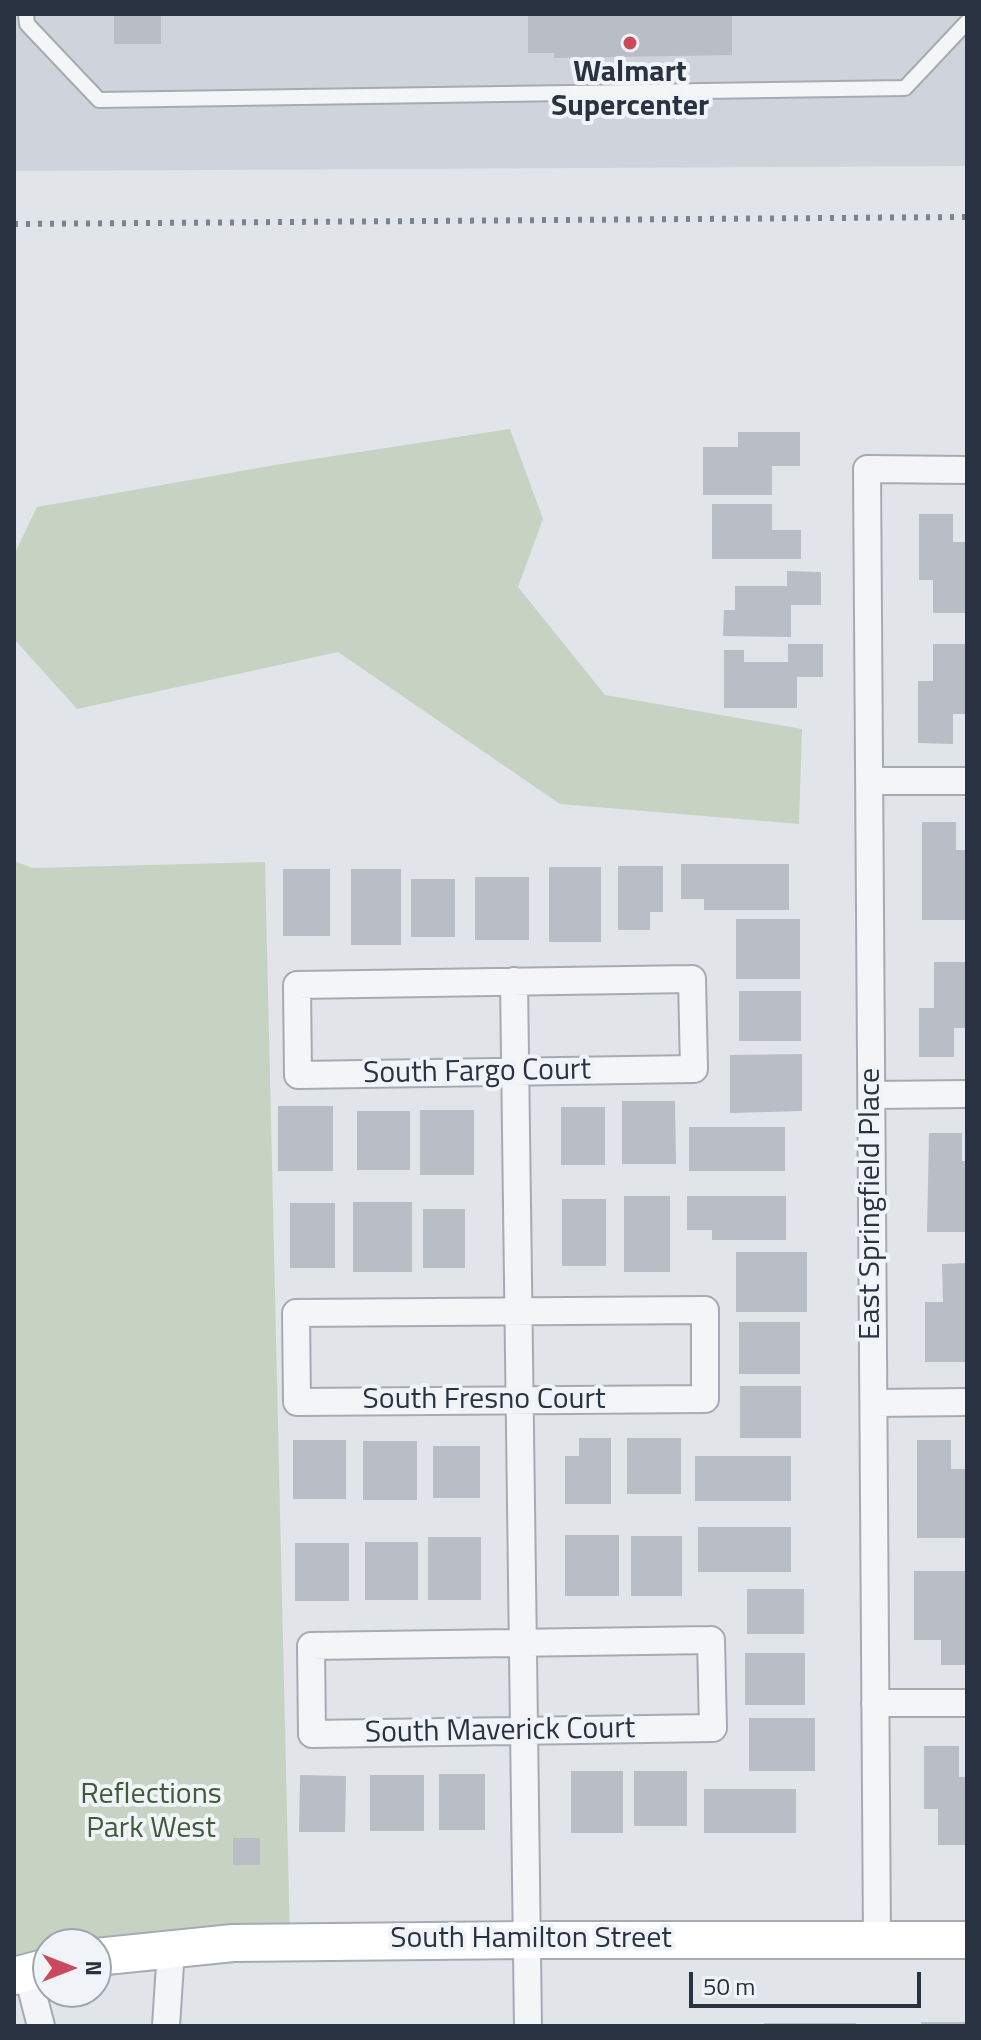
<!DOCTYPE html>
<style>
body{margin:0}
#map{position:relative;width:981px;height:2040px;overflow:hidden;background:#e1e4e9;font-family:"Titillium Web",sans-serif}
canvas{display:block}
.frame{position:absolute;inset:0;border:16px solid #293241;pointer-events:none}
.north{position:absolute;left:32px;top:1928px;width:80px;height:80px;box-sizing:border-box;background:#f0f3f7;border:2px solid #a0a6ae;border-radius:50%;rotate:90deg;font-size:22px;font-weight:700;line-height:32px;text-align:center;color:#293241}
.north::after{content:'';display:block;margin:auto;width:28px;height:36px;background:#cc485b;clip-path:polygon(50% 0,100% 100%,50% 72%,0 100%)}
.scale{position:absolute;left:689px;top:1972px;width:232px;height:36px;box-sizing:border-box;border:4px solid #293241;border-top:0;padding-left:10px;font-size:24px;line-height:28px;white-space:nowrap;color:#293241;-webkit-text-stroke:6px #f0f3f7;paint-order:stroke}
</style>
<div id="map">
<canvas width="981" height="2040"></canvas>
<div class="frame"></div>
<div class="north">N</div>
<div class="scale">50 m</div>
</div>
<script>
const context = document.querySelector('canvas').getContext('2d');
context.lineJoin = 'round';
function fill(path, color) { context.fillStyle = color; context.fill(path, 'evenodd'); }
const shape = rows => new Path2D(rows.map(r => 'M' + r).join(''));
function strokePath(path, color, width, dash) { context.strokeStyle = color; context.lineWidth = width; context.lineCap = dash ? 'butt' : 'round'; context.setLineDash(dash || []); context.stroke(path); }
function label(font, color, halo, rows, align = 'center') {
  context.font = font + ' "Titillium Web",sans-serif'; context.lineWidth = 8; context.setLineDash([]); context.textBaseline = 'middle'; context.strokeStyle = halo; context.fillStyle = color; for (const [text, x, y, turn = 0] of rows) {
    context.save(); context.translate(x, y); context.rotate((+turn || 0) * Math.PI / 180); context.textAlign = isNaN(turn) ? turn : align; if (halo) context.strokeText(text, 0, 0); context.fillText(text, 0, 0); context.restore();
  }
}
fill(shape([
 [14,14,967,14,967,166,14,171]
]), '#cfd3db');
fill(shape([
 [510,429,543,519,518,587,605,695,802,729,799,824,560,804,338,652,77,709,14,639,14,555,37,507,281,464],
 [14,861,33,868,265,862,290,1943,48,1944,48,1967,14,1976]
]), '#c6d3c2');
fill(shape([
 [114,14,161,14,161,44,114,44],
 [528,14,732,14,732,55,554,58,554,53,528,53],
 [738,432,800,432,800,466,772,466,772,495,703,495,703,447,738,447],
 [712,504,772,504,772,530,801,530,801,559,712,559],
 [919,514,953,514,953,542,967,542,967,613,933,613,933,580,919,580],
 [787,571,821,572,821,605,791,605,791,637,723,636,724,610,735,610,735,586,787,586],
 [788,644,823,644,823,677,797,677,797,708,724,708,724,650,744,650,744,662,788,662],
 [933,644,967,644,967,714,953,714,953,744,918,743,918,681,933,681],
 [922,822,956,822,956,850,967,850,967,920,922,920],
 [681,864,789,864,789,910,704,910,704,899,681,899],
 [618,866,663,866,663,912,650,912,650,930,618,930],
 [549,867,601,867,601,942,549,942],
 [283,869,330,869,330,936,283,936],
 [351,869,401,869,401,945,351,945],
 [475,877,529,877,529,940,475,940],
 [411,879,455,879,455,937,411,937],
 [736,919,800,919,800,979,736,979],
 [934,962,967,962,967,1028,954,1028,954,1057,919,1057,919,1008,934,1008],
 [739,991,801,991,801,1041,739,1041],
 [802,1054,802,1111,730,1113,730,1055],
 [622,1101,675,1101,676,1164,622,1164],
 [278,1106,333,1106,333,1171,278,1171],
 [561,1107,605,1107,605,1165,561,1165],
 [420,1110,474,1110,474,1175,420,1175],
 [357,1111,410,1111,410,1170,357,1170],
 [689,1127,785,1127,785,1171,689,1171],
 [929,1133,962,1133,962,1161,967,1161,967,1232,927,1232],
 [624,1196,670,1196,670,1272,624,1272],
 [687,1196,786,1196,786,1240,712,1240,712,1230,687,1230],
 [562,1199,606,1199,606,1266,562,1266],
 [353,1202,412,1202,412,1272,353,1272],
 [290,1203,335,1203,335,1268,290,1268],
 [423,1209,465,1209,465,1268,423,1268],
 [736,1252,807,1252,807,1312,736,1312],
 [967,1263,965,1362,925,1362,925,1302,943,1302,942,1264],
 [739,1322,800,1322,800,1374,739,1374],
 [740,1386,801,1386,801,1438,740,1438],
 [579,1438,611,1438,611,1504,565,1504,565,1456,579,1456],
 [627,1438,681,1438,681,1494,627,1494],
 [293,1440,346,1440,346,1499,293,1499],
 [917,1440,951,1440,951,1469,967,1469,967,1538,917,1538],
 [363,1441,417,1441,417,1500,363,1500],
 [433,1446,480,1446,480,1498,433,1498],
 [695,1456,791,1456,791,1501,695,1501],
 [698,1527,791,1527,791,1572,698,1572],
 [565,1535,619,1535,619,1596,565,1596],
 [631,1536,682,1536,682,1596,631,1596],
 [428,1537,481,1537,481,1600,428,1600],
 [365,1542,418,1542,418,1600,365,1600],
 [295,1543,349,1543,349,1601,295,1601],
 [914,1571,967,1571,967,1665,941,1665,941,1640,914,1640],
 [747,1589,804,1589,804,1634,747,1634],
 [745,1653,805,1653,805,1705,745,1705],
 [749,1718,815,1718,815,1771,749,1771],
 [924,1746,959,1746,959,1777,967,1777,967,1845,938,1845,938,1809,924,1809],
 [571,1771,623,1771,623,1833,571,1833],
 [634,1771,687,1771,687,1826,634,1826],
 [439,1774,485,1774,485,1830,439,1830],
 [300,1775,346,1776,345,1832,299,1832],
 [370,1775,424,1775,424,1831,370,1831],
 [704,1789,796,1789,796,1833,704,1833],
 [233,1838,260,1838,260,1865,233,1865],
 [921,2022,967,2022,967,2026,921,2026],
 [764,2023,856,2023,856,2026,764,2026]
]), '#b8bdc6');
const lane = shape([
 [26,14,27,24,99,100,905,88,967,22]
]);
const street = shape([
 [869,781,967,781],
 [692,979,694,1069,298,1075,297,985,692,979],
 [514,981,528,2026],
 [872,1095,967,1094],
 [705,1310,705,1399,297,1402,296,1313,705,1310],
 [874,1403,967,1402],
 [711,1640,713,1728,312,1734,311,1646,711,1640],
 [875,1703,967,1703],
 [877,1940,867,469,967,470],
 [27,1972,41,2026],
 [166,2026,171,1949]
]);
const secondary = shape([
 [96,1957,233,1943,528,1940,967,1940],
 [14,1976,48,1967]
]);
strokePath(lane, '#a6abb3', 18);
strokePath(street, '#a6abb3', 30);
strokePath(secondary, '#a6abb3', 40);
strokePath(lane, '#f3f5f7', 14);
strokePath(street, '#f3f5f7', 26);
strokePath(secondary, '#fff', 36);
strokePath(shape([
 [14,224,967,217]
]), '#7a8393', 6, [4, 8]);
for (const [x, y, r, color] of [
 [630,43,8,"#cc485b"]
]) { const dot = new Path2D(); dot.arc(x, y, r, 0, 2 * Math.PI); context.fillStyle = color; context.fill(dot); strokePath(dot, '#f0f3f7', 3); }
label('bold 30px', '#293241', '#f0f3f7', [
 ["Walmart",630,74],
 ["Supercenter",630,108]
]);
label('30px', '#293241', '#f0f3f7', [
 ["South Fargo Court",477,1073,-1],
 ["East Springfield Place",872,1204,-90],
 ["South Fresno Court",484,1401],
 ["South Maverick Court",500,1732,-1],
 ["South Hamilton Street",531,1940]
]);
label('30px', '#3e5c37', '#f0f3f7', [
 ["Reflections",151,1796],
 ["Park West",151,1830]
]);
</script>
